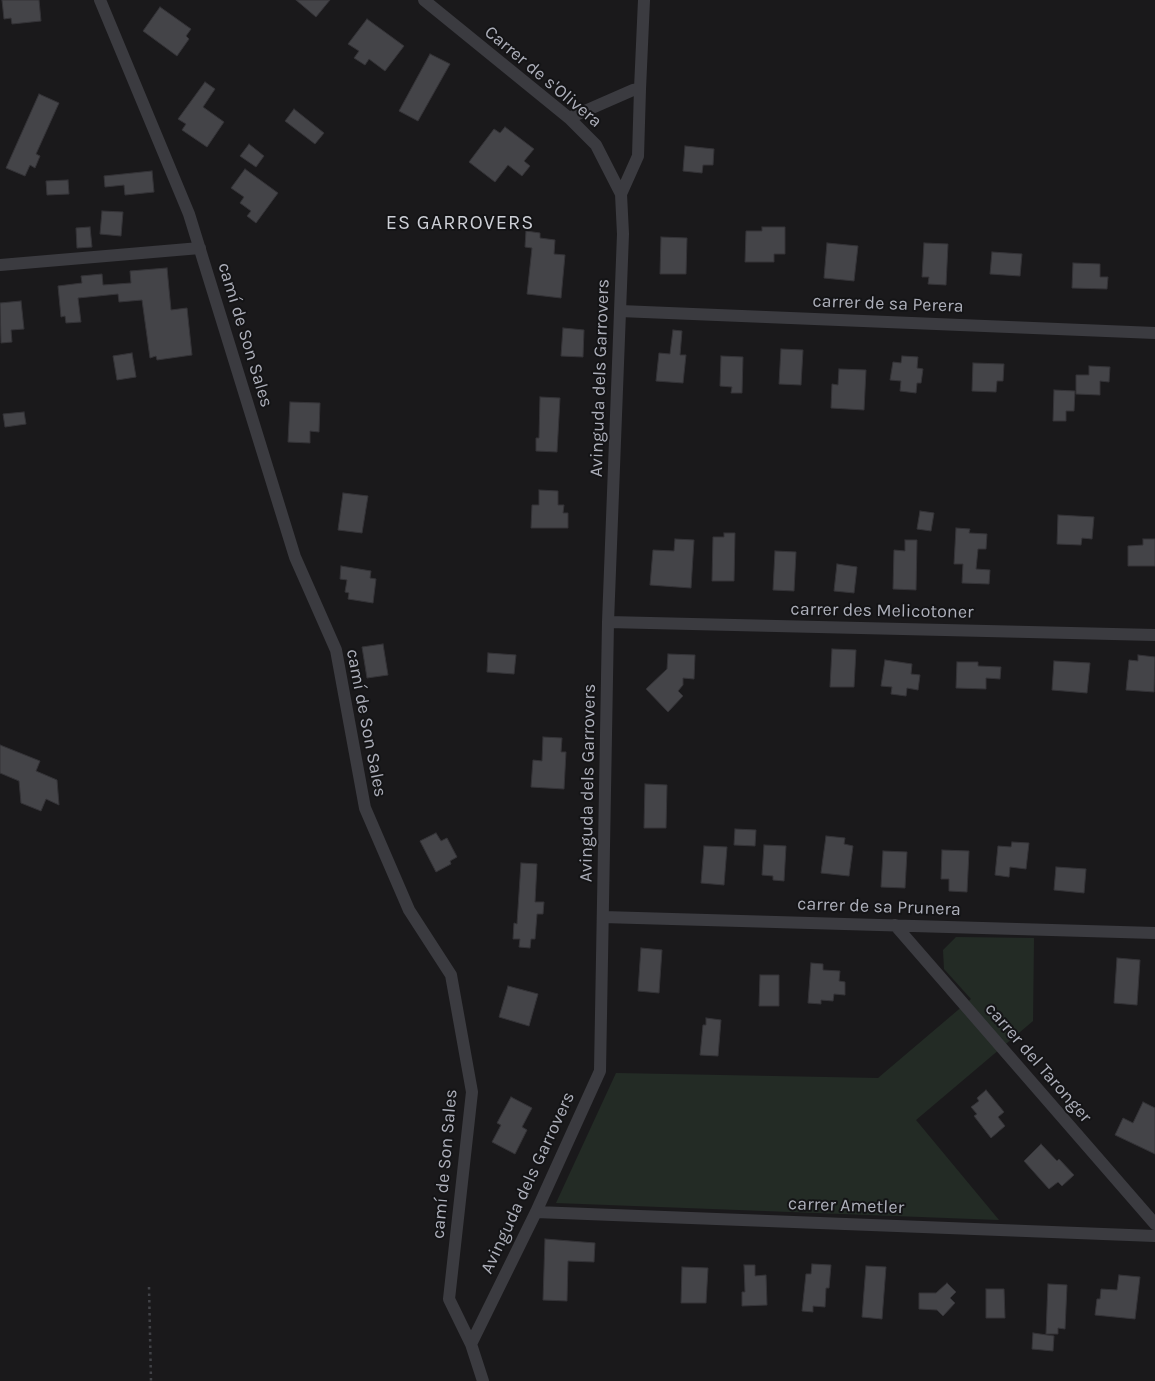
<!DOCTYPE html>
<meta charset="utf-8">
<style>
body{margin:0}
canvas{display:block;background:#1a191b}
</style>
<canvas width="1155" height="1381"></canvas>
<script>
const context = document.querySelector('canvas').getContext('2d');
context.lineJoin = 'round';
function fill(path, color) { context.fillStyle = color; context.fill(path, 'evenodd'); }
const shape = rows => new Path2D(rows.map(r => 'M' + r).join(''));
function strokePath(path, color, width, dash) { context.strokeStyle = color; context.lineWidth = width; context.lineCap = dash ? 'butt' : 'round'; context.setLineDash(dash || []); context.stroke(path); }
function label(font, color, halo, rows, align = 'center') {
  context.font = font + ' Karla,sans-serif'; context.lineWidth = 4; context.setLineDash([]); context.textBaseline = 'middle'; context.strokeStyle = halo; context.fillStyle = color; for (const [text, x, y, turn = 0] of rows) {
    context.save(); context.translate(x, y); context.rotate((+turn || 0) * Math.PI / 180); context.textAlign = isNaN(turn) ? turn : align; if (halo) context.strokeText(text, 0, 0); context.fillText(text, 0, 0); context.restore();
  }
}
fill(shape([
 [956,937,1034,938,1033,1021,916,1120,999,1220,556,1203,616,1073,878,1078,971,999,944,969,943,950]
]), '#232b25');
const building = shape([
 [2,0,39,0,41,21,12,24,11,18,4,19,2,0],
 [296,0,330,0,316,17,296,0],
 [160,7,191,29,186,36,189,39,177,56,143,31,160,7],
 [367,19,404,46,385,71,369,59,365,65,354,58,359,51,348,44,367,19],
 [430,54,450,64,418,121,399,111,430,54],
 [205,82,215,89,203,107,224,122,207,147,182,130,186,124,178,119,205,82],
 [39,94,59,103,36,154,40,156,35,168,30,165,25,176,6,168,39,94],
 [294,109,324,133,315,144,285,121,294,109],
 [505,127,534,149,524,161,530,166,522,176,508,165,495,182,469,162,494,129,500,133,505,127],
 [249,144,264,156,256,167,240,156,249,144],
 [685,146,714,149,713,165,703,165,702,173,683,171,685,146],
 [245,169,278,193,256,223,247,216,251,211,240,203,244,197,231,188,245,169],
 [152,171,154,192,125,195,124,185,105,187,104,176,152,171],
 [68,180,69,194,47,195,46,181,68,180],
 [102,211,123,212,121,236,100,234,102,211],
 [90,227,92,247,77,248,76,228,90,227],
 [762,227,785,227,785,254,774,254,774,262,745,262,746,231,762,231,762,227],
 [526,231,540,233,540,238,555,240,554,254,565,255,561,298,527,294,532,248,525,247,526,231],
 [661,237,687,238,686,274,660,274,661,237],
 [827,243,858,246,854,281,824,278,827,243],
 [924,243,948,244,946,285,928,284,929,277,922,277,924,243],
 [992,252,1022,254,1020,276,990,274,992,252],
 [1073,263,1100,264,1100,277,1108,277,1107,289,1072,288,1073,263],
 [167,268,171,310,187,308,192,355,157,360,156,356,150,358,142,300,119,302,118,294,78,298,81,322,66,323,65,316,61,317,58,286,82,283,81,276,102,274,103,285,131,283,130,271,167,268],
 [21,301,24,329,11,330,12,342,1,343,0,303,21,301],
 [563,328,584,330,583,357,561,356,563,328],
 [673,330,682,331,680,355,686,355,683,383,656,381,659,353,670,354,673,330],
 [781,349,803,350,801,385,779,384,781,349],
 [132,353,136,377,117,380,113,356,132,353],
 [721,356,743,357,742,393,731,393,732,387,720,386,721,356],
 [902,356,918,357,917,368,923,369,921,383,917,383,916,393,900,391,901,381,890,380,893,362,901,363,902,356],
 [973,363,1004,364,1003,381,997,381,996,392,972,391,973,363],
 [1089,366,1110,367,1109,382,1100,381,1100,395,1076,394,1076,375,1089,375,1089,366],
 [839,369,866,370,864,410,831,408,832,384,838,385,839,369],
 [1054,390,1075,391,1074,411,1066,411,1066,421,1053,421,1054,390],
 [540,397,560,398,557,452,536,451,536,438,539,438,540,397],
 [290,402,320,403,319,432,310,431,310,443,288,442,290,402],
 [24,412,26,424,5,427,3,414,24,412],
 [539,490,558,491,558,505,564,505,563,513,568,513,568,528,531,528,532,505,539,505,539,490],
 [343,493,368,496,362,533,338,530,343,493],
 [920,511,934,513,931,531,917,529,920,511],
 [1058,515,1094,517,1092,539,1082,538,1081,545,1057,544,1058,515],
 [956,528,970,529,969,533,987,534,986,549,978,549,976,569,990,570,989,584,962,583,963,564,954,564,956,528],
 [724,533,735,533,734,581,712,581,713,537,724,537,724,533],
 [675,539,694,540,691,588,650,585,653,550,674,551,675,539],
 [1143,539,1155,539,1155,566,1128,566,1128,546,1143,545,1143,539],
 [905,540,917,540,916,590,893,589,894,550,905,551,905,540],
 [775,551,796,552,794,591,773,590,775,551],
 [837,564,857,567,854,593,834,591,837,564],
 [341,566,371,571,370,578,376,579,373,603,348,599,349,593,345,592,347,580,340,579,341,566],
 [383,644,388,675,367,678,362,647,383,644],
 [832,649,856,650,854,687,830,687,832,649],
 [488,653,516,655,514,674,487,672,488,653],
 [668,654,695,655,694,679,683,678,683,685,678,691,683,696,668,712,646,689,667,669,668,654],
 [1138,655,1155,657,1154,692,1126,690,1129,660,1138,661,1138,655],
 [885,660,912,664,911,674,920,675,918,690,907,688,906,696,891,694,892,687,881,686,885,660],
 [1054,661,1090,663,1087,693,1052,690,1054,661],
 [957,662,978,662,978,666,1001,667,1000,679,986,678,986,689,956,688,957,662],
 [543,737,562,738,561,752,566,752,564,789,531,787,533,760,542,761,543,737],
 [0,745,40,761,36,771,57,780,59,805,46,799,41,811,21,803,19,781,0,773,0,745],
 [645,784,667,785,666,828,644,828,645,784],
 [735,829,756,830,755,846,734,845,735,829],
 [436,833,441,841,447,838,457,857,450,861,451,864,436,872,420,841,436,833],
 [826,836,845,838,844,844,853,846,849,876,821,873,826,836],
 [1012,842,1029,843,1026,869,1010,867,1009,877,995,875,998,846,1011,847,1012,842],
 [764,845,786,846,784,881,773,880,773,876,762,875,764,845],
 [704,846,727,847,724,885,701,883,704,846],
 [942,850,969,851,967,892,949,891,949,879,941,879,942,850],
 [883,851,907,852,905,888,881,887,883,851],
 [521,863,537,864,535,902,544,902,543,914,537,914,535,939,531,939,530,948,519,947,520,939,513,939,514,923,517,924,521,863],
 [1056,867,1086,869,1084,893,1054,890,1056,867],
 [641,948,662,950,659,993,638,991,641,948],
 [1117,958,1140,960,1137,1005,1114,1003,1117,958],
 [811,963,823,964,823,970,840,971,839,981,845,982,845,995,834,994,833,1001,821,1000,821,1004,808,1003,811,963],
 [760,975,779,975,779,1006,759,1006,760,975],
 [508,986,538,994,529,1026,499,1017,508,986],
 [706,1018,721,1020,718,1056,700,1055,703,1025,706,1025,706,1018],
 [986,1090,1004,1112,998,1117,1005,1126,991,1138,974,1116,977,1114,971,1107,979,1101,977,1098,986,1090],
 [511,1097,532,1108,522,1127,527,1130,515,1154,492,1142,501,1125,497,1123,511,1097],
 [1143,1102,1155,1108,1155,1154,1115,1135,1123,1118,1133,1123,1143,1102],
 [1041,1144,1057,1161,1059,1159,1074,1175,1062,1186,1058,1182,1049,1189,1024,1161,1041,1144],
 [545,1239,595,1243,594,1262,568,1261,567,1301,543,1300,545,1239],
 [812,1264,831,1265,829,1288,826,1288,825,1307,813,1306,813,1312,802,1311,806,1274,811,1274,812,1264],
 [744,1265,755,1265,755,1276,766,1275,767,1305,742,1306,742,1292,745,1292,744,1265],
 [866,1266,886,1267,882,1319,862,1317,866,1266],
 [682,1267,708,1268,706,1303,681,1303,682,1267],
 [1119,1275,1140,1277,1135,1319,1095,1315,1097,1299,1100,1299,1101,1289,1117,1290,1119,1275],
 [947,1283,956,1292,950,1298,955,1303,943,1316,937,1310,919,1309,919,1293,936,1293,947,1283],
 [1048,1284,1067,1285,1065,1329,1058,1328,1058,1334,1046,1334,1048,1284],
 [986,1289,1004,1289,1005,1318,986,1318,986,1289],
 [1033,1333,1054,1336,1053,1351,1032,1349,1033,1333]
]);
fill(building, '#444448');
strokePath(building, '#343337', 1);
strokePath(shape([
 [149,1287,151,1381]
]), '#414247', 2.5, [2.5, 4]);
strokePath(shape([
 [100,0,189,214,295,557,336,650,365,808,409,910,451,975,472,1092,449,1299,471,1344,483,1381],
 [424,0,569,118,596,145,621,194,623,234,608,622,600,1071,536,1212,471,1344],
 [569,118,633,90,640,89,644,0],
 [621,194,638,156,640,89],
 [0,265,200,248],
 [620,311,1155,333],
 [608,622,1155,635],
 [603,917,1155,933],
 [895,925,1155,1224],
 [536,1212,1155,1236]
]), '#3b3b40', 12);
label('18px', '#adafba', '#141416', [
 ["Carrer de s'Olivera",543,77,40],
 ["carrer de sa Perera",888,304,2],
 ["camí de Son Sales",245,335,73],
 ["Avinguda dels Garrovers",600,378,-88],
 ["carrer des Melicotoner",882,611,1],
 ["camí de Son Sales",366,723,79],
 ["Avinguda dels Garrovers",588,783,-89],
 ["carrer de sa Prunera",879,907,2],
 ["carrer del Taronger",1038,1063,49],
 ["camí de Son Sales",445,1164,-85],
 ["Avinguda dels Garrovers",528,1183,-65],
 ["carrer Ametler",846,1206,2]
]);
context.letterSpacing = '1px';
label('20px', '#cdcfd6', '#141416', [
 ["ES GARROVERS",460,223]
]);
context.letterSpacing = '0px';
</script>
